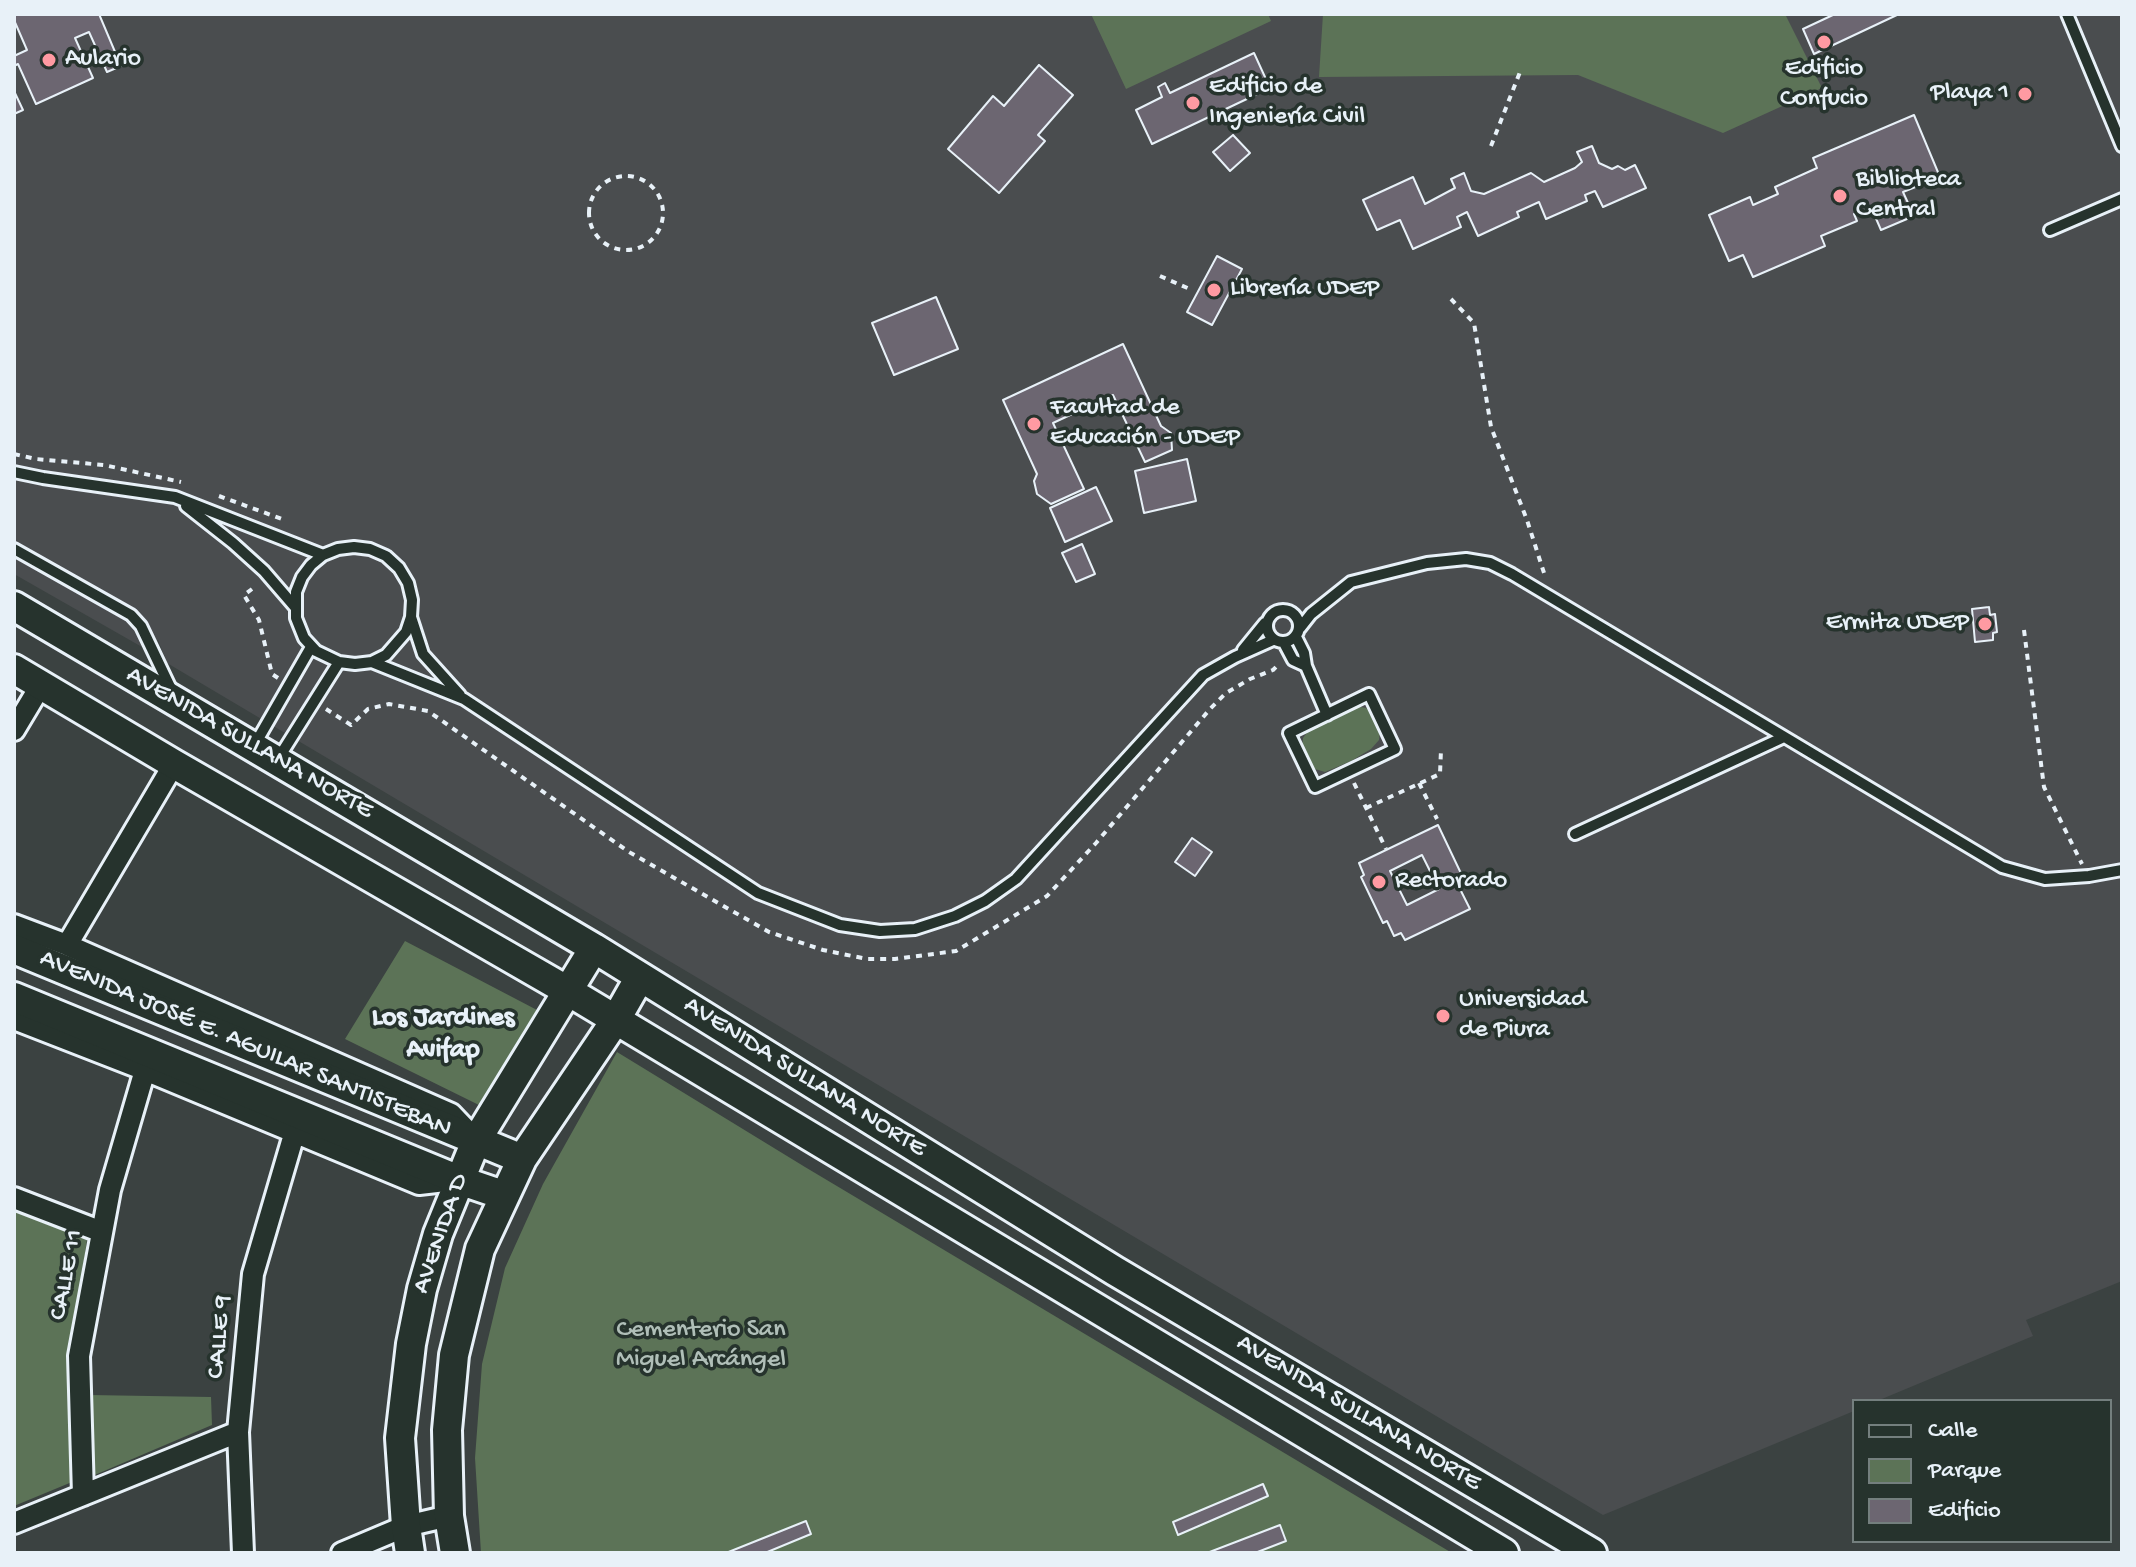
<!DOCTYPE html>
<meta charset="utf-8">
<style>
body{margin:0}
#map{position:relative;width:2136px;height:1567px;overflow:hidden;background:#3b4241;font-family:"Gochi Hand",sans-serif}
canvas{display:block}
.frame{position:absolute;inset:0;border:16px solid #e8f1f8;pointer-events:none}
.legend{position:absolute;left:1852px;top:1399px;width:260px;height:144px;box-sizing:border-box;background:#26332d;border:2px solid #747f7e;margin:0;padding:10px 14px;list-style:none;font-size:24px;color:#e8f1f8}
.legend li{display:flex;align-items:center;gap:16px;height:40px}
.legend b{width:40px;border:2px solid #747f7e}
</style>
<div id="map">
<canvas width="2136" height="1567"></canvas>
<div class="frame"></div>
<ul class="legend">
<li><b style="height:10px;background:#26332d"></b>Calle</li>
<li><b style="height:22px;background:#5c7357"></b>Parque</li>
<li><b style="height:22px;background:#6c6671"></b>Edificio</li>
</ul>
</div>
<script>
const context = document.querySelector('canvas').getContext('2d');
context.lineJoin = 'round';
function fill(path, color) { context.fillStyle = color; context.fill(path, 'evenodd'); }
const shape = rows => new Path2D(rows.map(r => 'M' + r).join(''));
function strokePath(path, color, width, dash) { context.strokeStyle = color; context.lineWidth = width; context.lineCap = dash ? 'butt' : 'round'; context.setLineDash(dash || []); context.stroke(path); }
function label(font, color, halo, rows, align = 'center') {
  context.font = font + ' "Gochi Hand",sans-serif'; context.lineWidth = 7; context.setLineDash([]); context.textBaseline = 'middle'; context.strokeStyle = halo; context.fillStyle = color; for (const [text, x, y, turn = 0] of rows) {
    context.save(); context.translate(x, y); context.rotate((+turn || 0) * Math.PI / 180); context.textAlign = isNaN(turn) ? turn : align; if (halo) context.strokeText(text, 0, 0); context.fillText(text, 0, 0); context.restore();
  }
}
fill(shape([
 [14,14,2122,14,2122,1281,2026,1320,2033,1336,1877,1401,1854,1401,1854,1411,1603,1515,167,663,158,640,142,647,14,574]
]), '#4a4d4f');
fill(shape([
 [1091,14,1268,14,1271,21,1126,89],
 [1323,14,1785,14,1822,88,1723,133,1578,75,1319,77],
 [1355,706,1366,708,1376,717,1380,731,1379,740,1371,749,1351,761,1325,772,1315,769,1306,760,1302,750,1303,738,1309,730,1324,719],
 [405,941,537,1010,481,1106,345,1039],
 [617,1052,805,1167,1452,1553,481,1553,475,1458,482,1364,505,1268,543,1184],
 [14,1210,87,1239,73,1341,72,1482,14,1506],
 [89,1395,211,1397,212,1425,90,1477]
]), '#5c7357');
const building = shape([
 [14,14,99,14,121,66,107,72,89,32,75,38,93,78,36,104,18,64,14,66,14,56,27,50,14,20,14,14],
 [1835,14,1899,14,1814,54,1803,29,1835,14],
 [1254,53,1270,88,1152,144,1136,110,1162,97,1158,87,1165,83,1170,93,1254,53],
 [1039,65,1073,95,1038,135,1045,141,999,193,948,149,993,96,1004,106,1039,65],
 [14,91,23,110,14,114,14,91],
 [1914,115,1940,177,1903,192,1914,216,1881,230,1871,207,1854,214,1857,221,1821,236,1825,246,1753,277,1743,255,1729,261,1709,215,1750,197,1753,205,1778,194,1775,187,1817,168,1813,158,1914,115],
 [1233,135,1250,153,1230,171,1213,152,1233,135],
 [1592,146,1599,163,1612,169,1618,166,1625,170,1635,165,1646,188,1603,207,1595,191,1585,195,1587,201,1546,219,1539,202,1517,212,1519,217,1478,236,1467,212,1457,217,1461,227,1413,249,1400,220,1377,230,1363,200,1413,177,1425,204,1455,188,1451,179,1464,173,1471,191,1484,194,1531,173,1544,182,1575,168,1582,162,1577,152,1592,146],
 [1217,256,1242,269,1212,325,1187,312,1217,256],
 [936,297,958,349,894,375,872,323,936,297],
 [1123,344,1161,426,1171,433,1172,450,1145,462,1113,395,1053,423,1084,489,1051,504,1037,494,1034,481,1037,474,1003,400,1123,344],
 [1187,459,1196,501,1144,513,1135,471,1187,459],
 [1096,487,1112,521,1065,542,1050,508,1096,487],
 [1082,544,1095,574,1076,582,1062,553,1082,544],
 [1989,607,1990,615,1995,614,1997,632,1993,633,1993,640,1975,642,1972,609,1989,607],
 [1438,825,1467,886,1460,889,1470,909,1405,940,1401,933,1394,936,1387,921,1383,923,1361,877,1364,875,1359,863,1438,825],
 [1422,855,1439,889,1407,905,1390,871,1422,855],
 [1192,838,1212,852,1195,876,1175,862,1192,838],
 [1263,1484,1268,1496,1178,1535,1173,1522,1263,1484],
 [806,1521,811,1534,765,1553,726,1553,806,1521],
 [1280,1525,1286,1541,1255,1553,1207,1553,1280,1525]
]);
fill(building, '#6c6671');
strokePath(building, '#e8f1f8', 2);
const lane = shape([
 [2067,14,2122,146],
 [2050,230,2122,199],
 [14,472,43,478,175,497,323,555],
 [186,506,233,543,264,571,295,607],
 [14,549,131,615,141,626,171,689],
 '1267 626a16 16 0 1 1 32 0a16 16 0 1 1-32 0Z',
 [411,617,406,632,386,655,372,662,355,664,339,662,316,651,304,638,296,618,296,592,302,577,311,565,323,555,338,549,354,547,370,549,386,556,399,568,408,583,412,600,411,617,423,654,460,695],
 [1300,628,1311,614,1351,582,1427,563,1466,559,1490,563,1512,574,2002,867,2045,879,2089,876,2122,870],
 [1296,637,1304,653,1306,666,1327,715],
 [1284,643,1293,660,1306,666],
 [1243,650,1265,623],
 [372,662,464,699,758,893,840,925,880,931,915,929,955,916,985,901,1016,879,1203,675,1235,657,1273,640],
 [1369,694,1395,749,1315,787,1289,733,1369,694],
 [254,746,311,647],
 [278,759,339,662],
 [1575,834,1784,737]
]);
const street = shape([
 [14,730,41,685],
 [14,925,67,945,451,1114,471,1135],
 [67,945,174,764],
 [14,1019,145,1070,419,1184,454,1180],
 [14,1198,102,1232],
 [83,1495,79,1356,110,1190,145,1070],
 [14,1523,238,1432],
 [243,1553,238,1432,253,1274,295,1131],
 [342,1553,406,1526,449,1516]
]);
const secondary = shape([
 [14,606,594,948,1115,1271,1592,1553],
 [14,669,174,764,568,991,1504,1553],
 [14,949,522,1159],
 [14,997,459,1180,503,1195],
 [410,1553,406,1526,400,1438,411,1344,422,1289,438,1234,476,1141,594,948],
 [455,1553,449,1516,447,1430,454,1355,480,1249,522,1159,615,1021,640,977]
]);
strokePath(lane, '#e8f1f8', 16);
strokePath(street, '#e8f1f8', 26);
strokePath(secondary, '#e8f1f8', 34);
strokePath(shape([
 [1491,146,1520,72],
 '589 213a37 37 0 1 1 74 0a37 37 0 1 1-74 0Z',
 [1160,276,1192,290],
 [1451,299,1474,323,1491,427,1527,520,1545,576],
 [14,454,36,459,104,465,181,482],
 [219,496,282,519,281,523],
 [252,589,244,595,259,620,272,674,278,678],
 [2024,630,2044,787,2082,864],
 [326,709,351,725,368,709,389,704,428,711,629,852,769,932,823,950,867,959,895,959,956,951,1047,896,1096,843,1210,709,1226,693,1250,679,1273,670,1279,664],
 [1354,783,1386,849],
 [1419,783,1437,819],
 [1366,808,1440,774,1441,750]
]), '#e8f1f8', 4, [6, 6]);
strokePath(lane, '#26332d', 10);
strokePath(street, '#26332d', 20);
strokePath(secondary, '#26332d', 28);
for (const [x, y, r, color] of [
 [1824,42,8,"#ff9aa2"],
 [49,60,8,"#ff9aa2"],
 [2025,94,8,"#ff9aa2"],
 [1193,103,8,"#ff9aa2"],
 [1840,196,8,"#ff9aa2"],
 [1214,290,8,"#ff9aa2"],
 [1034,424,8,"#ff9aa2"],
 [1985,624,8,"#ff9aa2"],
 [1379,882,8,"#ff9aa2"],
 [1443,1016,8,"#ff9aa2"]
]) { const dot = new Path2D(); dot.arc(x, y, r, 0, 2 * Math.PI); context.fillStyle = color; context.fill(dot); strokePath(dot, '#26332d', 3); }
label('26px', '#e8f1f8', '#26332d', [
 ["Aulario",65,60],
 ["Edificio",1824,70,"center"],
 ["Confucio",1824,100,"center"],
 ["Edificio de",1209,88],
 ["Ingeniería Civil",1209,118],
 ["Playa 1",2009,94,"right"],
 ["Biblioteca",1856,181],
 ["Central",1856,211],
 ["Librería UDEP",1230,290],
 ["Facultad de",1050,409],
 ["Educación - UDEP",1050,439],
 ["Ermita UDEP",1969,624,"right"],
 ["Rectorado",1395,882],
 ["Universidad",1459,1001],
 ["de Piura",1459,1031]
], 'left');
label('26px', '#e8f1f8', '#26332d', [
 ["AVENIDA SULLANA NORTE",249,744,30],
 ["AVENIDA JOSÉ E. AGUILAR SANTISTEBAN",245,1045,23],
 ["AVENIDA SULLANA NORTE",804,1078,32],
 ["AVENIDA D",442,1234,-71],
 ["CALLE 11",68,1275,-79],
 ["CALLE 9",221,1337,-85],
 ["AVENIDA SULLANA NORTE",1358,1414,31]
]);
label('26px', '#b0bfb8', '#26332d', [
 ["Cementerio San",701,1331],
 ["Miguel Arcángel",701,1361]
]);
label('bold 28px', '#e8f1f8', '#26332d', [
 ["Los Jardines",443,1020],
 ["Avifap",443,1052]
]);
</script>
